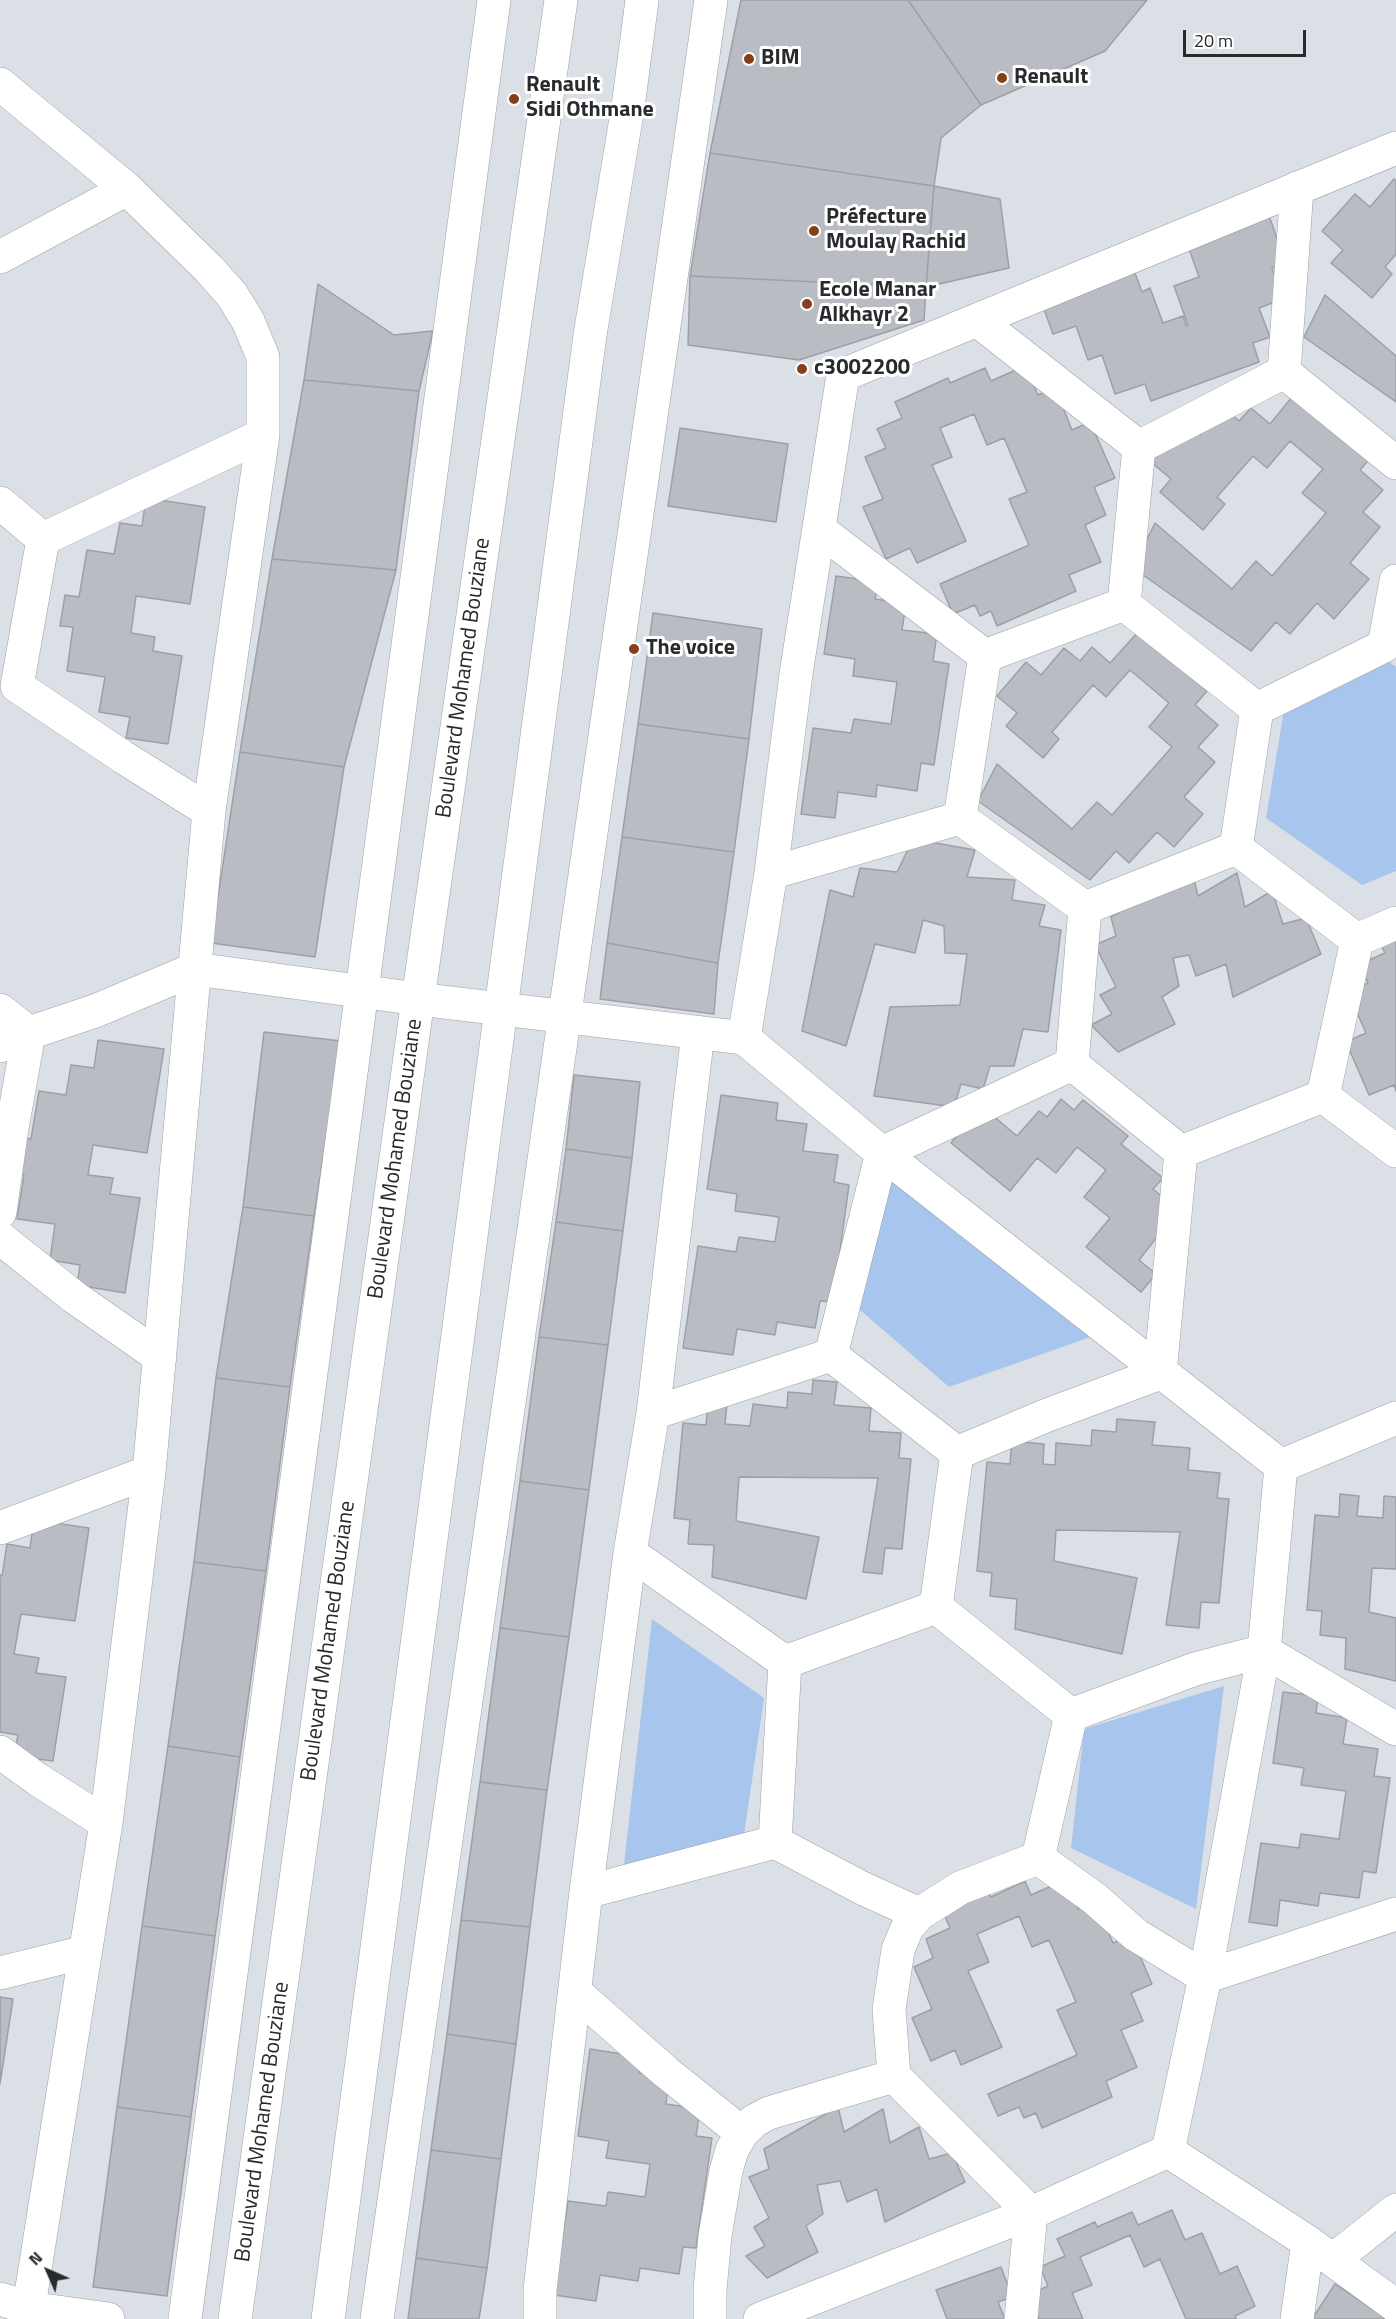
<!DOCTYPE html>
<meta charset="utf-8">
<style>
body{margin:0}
#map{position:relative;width:1396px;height:2319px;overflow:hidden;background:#dbe0e6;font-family:"Titillium Web",sans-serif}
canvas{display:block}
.north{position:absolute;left:18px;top:2241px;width:60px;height:60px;-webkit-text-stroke:4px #fff;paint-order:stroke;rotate:315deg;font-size:16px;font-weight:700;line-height:24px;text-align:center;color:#282a2c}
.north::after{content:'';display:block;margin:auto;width:21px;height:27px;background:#282a2c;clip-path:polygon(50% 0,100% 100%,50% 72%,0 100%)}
.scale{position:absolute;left:1183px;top:30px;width:123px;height:27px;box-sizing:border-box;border:3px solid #282a2c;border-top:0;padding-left:8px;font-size:18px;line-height:21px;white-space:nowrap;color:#282a2c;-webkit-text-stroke:4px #fff;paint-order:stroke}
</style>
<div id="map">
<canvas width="1396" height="2319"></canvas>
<div class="north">N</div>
<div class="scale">20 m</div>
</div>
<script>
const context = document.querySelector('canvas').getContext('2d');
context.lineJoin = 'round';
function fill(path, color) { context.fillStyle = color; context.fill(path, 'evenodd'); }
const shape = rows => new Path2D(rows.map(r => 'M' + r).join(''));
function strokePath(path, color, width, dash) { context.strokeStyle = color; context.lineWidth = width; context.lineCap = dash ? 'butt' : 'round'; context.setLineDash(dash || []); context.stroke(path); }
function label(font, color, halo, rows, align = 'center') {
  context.font = font + ' "Titillium Web",sans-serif'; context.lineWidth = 6; context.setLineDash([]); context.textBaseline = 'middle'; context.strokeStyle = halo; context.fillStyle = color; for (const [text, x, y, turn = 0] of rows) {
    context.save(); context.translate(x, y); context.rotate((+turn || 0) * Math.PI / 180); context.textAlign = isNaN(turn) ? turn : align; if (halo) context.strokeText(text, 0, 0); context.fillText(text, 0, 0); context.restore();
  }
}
fill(shape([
 [1387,660,1396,667,1396,871,1362,885,1266,818,1284,710],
 [888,1167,1099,1334,949,1387,852,1303],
 [652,1619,764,1698,743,1842,623,1873],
 [1224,1686,1196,1909,1071,1848,1084,1729]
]), '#a8c6ed');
const building = shape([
 [741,0,908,0,981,105,941,138,934,186,710,153,741,0],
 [908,0,1147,0,1105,51,981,105,908,0],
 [710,153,934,186,926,287,690,276,710,153],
 [1394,179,1396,181,1396,254,1385,267,1392,274,1372,298,1331,263,1343,250,1322,231,1355,194,1370,207,1394,179],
 [934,186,1000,199,1009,268,926,287,934,186],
 [1269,216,1286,263,1272,268,1283,299,1259,308,1270,337,1253,343,1259,362,1151,401,1145,384,1115,394,1102,355,1088,360,1076,326,1053,334,1039,295,1135,273,1142,292,1150,288,1163,323,1183,316,1186,326,1188,325,1174,286,1199,277,1188,246,1269,216],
 [690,276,926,287,924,320,799,360,688,345,690,276],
 [318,284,394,335,433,331,419,391,304,380,318,284],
 [1325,295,1396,356,1396,402,1304,337,1325,295],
 [1025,366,1038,395,1055,388,1072,430,1090,422,1115,478,1094,487,1106,515,1085,525,1101,562,1069,575,1076,591,997,626,991,611,980,616,975,605,953,614,940,584,1029,545,1009,499,1027,492,1004,438,987,445,974,414,940,428,952,457,932,465,966,541,917,563,910,548,886,559,863,507,883,499,865,457,886,448,877,429,902,418,895,402,948,378,950,383,985,368,991,381,1025,366],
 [304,380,419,391,396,570,272,559,304,380],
 [1297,391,1372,456,1360,470,1383,490,1363,512,1380,527,1350,563,1369,579,1334,619,1317,603,1290,634,1276,622,1251,651,1133,568,1155,523,1232,589,1256,561,1272,576,1326,513,1302,493,1323,469,1290,441,1267,468,1253,456,1217,497,1225,504,1203,530,1160,492,1171,479,1151,462,1186,422,1200,435,1224,408,1239,421,1251,408,1270,424,1297,391],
 [680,428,788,444,776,522,668,506,680,428],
 [146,498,205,507,190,604,136,596,131,633,155,637,153,651,182,656,168,744,126,738,130,717,99,712,105,677,67,671,73,627,60,626,65,595,79,597,87,550,114,554,120,523,142,526,146,498],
 [272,559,396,570,344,767,240,752,272,559],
 [836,576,878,582,875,599,906,604,902,630,937,634,933,661,949,664,934,765,921,763,917,791,877,785,876,797,838,792,835,818,801,814,813,728,851,733,854,719,891,724,897,682,853,676,855,659,824,654,836,576],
 [653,613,762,629,749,739,638,724,653,613],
 [1138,632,1207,691,1195,705,1218,725,1198,747,1215,762,1184,797,1203,814,1174,847,1157,832,1129,863,1116,851,1090,880,978,801,997,764,1072,829,1097,802,1112,815,1172,747,1149,727,1169,703,1130,670,1106,697,1093,685,1052,732,1059,739,1043,758,1006,726,1017,713,997,696,1026,662,1041,675,1064,648,1080,661,1092,647,1110,663,1138,632],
 [638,724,749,739,734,852,622,837,638,724],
 [240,752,344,767,315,957,211,943,240,752],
 [622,837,734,852,718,963,607,943,622,837],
 [913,839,975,850,967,877,1015,880,1012,900,1045,905,1039,926,1061,930,1048,1032,1023,1029,1014,1066,990,1066,983,1089,961,1084,954,1107,874,1096,890,1007,960,1005,967,954,945,953,944,926,923,920,915,953,875,944,846,1046,802,1031,830,890,853,897,860,868,897,872,913,839],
 [1192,871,1198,896,1237,873,1245,907,1272,891,1283,924,1306,918,1321,954,1233,997,1226,964,1196,976,1189,955,1173,958,1179,986,1162,997,1175,1024,1118,1052,1091,1025,1112,1014,1100,995,1116,987,1095,945,1116,936,1111,917,1192,871],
 [1396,928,1396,1091,1394,1085,1369,1095,1346,1042,1366,1033,1348,992,1368,983,1360,964,1385,953,1377,937,1396,928],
 [607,943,718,963,714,1014,600,999,607,943],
 [264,1032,341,1041,314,1216,243,1207,264,1032],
 [98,1040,164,1049,147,1153,93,1145,88,1175,113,1178,110,1194,140,1198,125,1293,77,1285,80,1265,50,1260,55,1224,17,1219,24,1175,11,1173,17,1136,31,1139,39,1091,66,1095,71,1065,94,1068,98,1040],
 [574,1075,640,1082,632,1158,566,1149,574,1075],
 [721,1095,778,1103,776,1120,807,1124,803,1151,838,1155,834,1182,849,1185,833,1302,820,1301,815,1328,777,1322,775,1335,737,1329,733,1355,683,1348,698,1246,736,1252,739,1237,775,1242,779,1217,735,1211,737,1194,707,1189,721,1095],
 [1061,1099,1074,1110,1083,1100,1128,1136,1121,1144,1163,1178,1153,1189,1174,1207,1164,1228,1139,1260,1156,1274,1141,1292,1086,1247,1110,1218,1084,1197,1106,1170,1077,1147,1056,1173,1037,1158,1010,1191,951,1143,973,1116,991,1114,1017,1136,1039,1111,1047,1117,1061,1099],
 [566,1149,632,1158,623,1231,556,1222,566,1149],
 [243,1207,314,1216,290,1387,216,1378,243,1207],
 [556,1222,623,1231,608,1345,539,1337,556,1222],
 [539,1337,608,1345,589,1490,520,1481,539,1337],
 [216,1378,290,1387,266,1571,194,1562,216,1378],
 [813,1380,837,1382,834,1405,871,1408,869,1431,901,1433,899,1458,911,1459,902,1549,885,1548,882,1574,863,1572,878,1478,739,1477,736,1521,819,1537,806,1599,712,1577,714,1545,688,1544,690,1520,674,1518,683,1423,706,1425,708,1403,727,1404,725,1424,750,1426,753,1404,787,1408,788,1392,812,1394,813,1380],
 [1117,1419,1155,1422,1152,1445,1190,1448,1188,1470,1220,1473,1217,1498,1229,1499,1219,1603,1201,1602,1199,1628,1166,1625,1180,1532,1056,1530,1054,1561,1137,1578,1122,1654,1015,1629,1017,1599,990,1596,992,1573,977,1571,987,1462,1010,1464,1012,1441,1044,1444,1043,1464,1055,1465,1056,1443,1091,1446,1092,1430,1116,1432,1117,1419],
 [520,1481,589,1490,569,1637,500,1628,520,1481],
 [1340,1494,1359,1496,1357,1516,1383,1518,1384,1496,1396,1497,1396,1569,1372,1568,1369,1612,1396,1618,1396,1681,1345,1669,1346,1638,1320,1635,1322,1611,1307,1610,1315,1515,1339,1517,1340,1494],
 [34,1520,89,1528,75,1621,21,1614,14,1654,39,1658,36,1673,66,1677,53,1761,14,1756,18,1735,0,1732,0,1575,2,1576,7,1544,30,1548,34,1520],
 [194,1562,266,1571,240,1757,168,1746,194,1562],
 [500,1628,569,1637,547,1790,480,1782,500,1628],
 [1283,1692,1318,1696,1316,1713,1347,1718,1343,1744,1378,1749,1374,1776,1390,1778,1376,1873,1363,1871,1359,1898,1320,1893,1318,1906,1280,1900,1277,1926,1249,1922,1261,1843,1299,1848,1301,1834,1339,1839,1346,1791,1301,1785,1304,1768,1273,1763,1283,1692],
 [168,1746,240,1757,215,1936,142,1926,168,1746],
 [480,1782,547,1790,530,1927,461,1920,480,1782],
 [1065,1880,1078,1909,1095,1902,1113,1943,1131,1935,1152,1984,1131,1993,1143,2021,1121,2030,1137,2067,1106,2081,1112,2097,1042,2128,1036,2113,1024,2118,1019,2107,998,2116,988,2094,1077,2055,1057,2010,1076,2002,1049,1940,1032,1947,1019,1916,977,1934,989,1962,968,1971,1002,2047,961,2065,955,2050,931,2061,912,2018,932,2009,914,1967,933,1958,926,1939,950,1928,943,1912,988,1892,991,1897,1025,1881,1031,1895,1065,1880],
 [461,1920,530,1927,516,2044,447,2034,461,1920],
 [142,1926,215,1936,191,2117,117,2107,142,1926],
 [0,1997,13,1999,0,2084,0,1997],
 [447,2034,516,2044,501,2159,431,2150,447,2034],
 [590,2049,641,2057,639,2073,669,2077,666,2104,700,2109,696,2136,712,2138,696,2248,683,2247,679,2274,640,2268,638,2281,600,2275,596,2301,554,2295,568,2201,606,2206,608,2192,645,2197,650,2164,606,2158,609,2141,578,2136,590,2049],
 [117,2107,191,2117,167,2296,93,2287,117,2107],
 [838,2107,844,2132,883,2109,890,2143,919,2127,929,2159,952,2153,965,2182,885,2222,877,2189,847,2202,840,2181,817,2185,823,2214,806,2226,818,2252,767,2278,746,2256,765,2246,754,2227,769,2218,749,2177,769,2169,764,2149,838,2107],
 [431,2150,501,2159,487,2268,416,2258,431,2150],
 [1172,2210,1185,2240,1202,2233,1220,2274,1237,2266,1255,2306,1235,2316,1236,2319,1186,2319,1160,2259,1144,2267,1130,2235,1080,2257,1092,2285,1072,2293,1083,2319,1039,2319,1028,2295,1048,2286,1040,2267,1065,2256,1057,2239,1095,2222,1097,2227,1132,2212,1138,2225,1172,2210],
 [416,2258,487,2268,479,2319,408,2319,416,2258],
 [1001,2267,1012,2297,998,2302,1005,2319,947,2319,936,2290,1001,2267],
 [1335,2284,1387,2319,1312,2319,1335,2284]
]);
fill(building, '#b9bdc3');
strokePath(building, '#9ca0a6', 1.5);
const minor = shape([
 [0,84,127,189,209,269,232,295,248,321,263,357,263,435,209,811,149,1472,106,1823,27,2319],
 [0,257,127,189],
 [977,320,1139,447],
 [1284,372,1297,188],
 [1284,372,1396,463],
 [0,503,43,539],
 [820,530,985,656],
 [1124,604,1139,447,1284,372],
 [1124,604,1257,709],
 [1384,646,1396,581],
 [985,656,1124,604],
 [17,686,43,539,263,435],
 [17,686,123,757,209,811],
 [1257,709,1384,646],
 [960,818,985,656],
 [960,818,1085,908],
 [1236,848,1357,940],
 [1236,848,1257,709],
 [771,873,960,818],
 [1085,908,1236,848],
 [1357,940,1396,923],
 [0,1010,29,1033,12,1128,0,1212],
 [744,1038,771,873,796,674,843,375,1396,148],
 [0,1046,29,1033,95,1011,195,969,418,999,744,1038,882,1153,1281,1466],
 [1072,1064,1085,908],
 [1072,1064,1181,1152],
 [1323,1096,1357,940],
 [1323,1096,1396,1151],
 [1181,1152,1323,1096],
 [0,1238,74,1297,160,1357],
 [831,1355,957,1453],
 [653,1413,831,1355,882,1153,1072,1064],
 [957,1453,1045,1416,1160,1373,1181,1152],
 [1281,1466,1396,1418],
 [0,1528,149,1472],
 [630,1553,785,1662],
 [936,1607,1071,1715],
 [936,1607,957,1453],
 [785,1662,936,1607],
 [1071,1715,1195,1669,1264,1651,1396,1729],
 [0,1752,37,1779,106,1823],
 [775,1842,785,1662],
 [1038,1858,1094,1898,1136,1935,1205,1977,1396,1914],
 [1038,1858,1071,1715],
 [586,1892,775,1842,862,1888,919,1914],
 [0,1973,85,1952],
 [575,1992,666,2072,742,2133],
 [1168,2151,1205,1977,1264,1651,1281,1466],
 [1168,2151,1308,2242,1396,2306],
 [1333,2260,1396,2210],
 [0,2299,29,2308,108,2319],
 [185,2319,494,0],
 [377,2319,711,0],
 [540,2319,540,2290,586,1892,630,1553,653,1413,698,1033],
 [710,2319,710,2290,715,2236,726,2171,732,2150,742,2133,754,2121,769,2113,894,2076],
 [760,2319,1031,2213,1168,2151],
 [1021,2319,1031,2213,894,2076,889,2009,898,1950,907,1928,919,1914,960,1888,1038,1858],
 [1297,2319,1308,2242]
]);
const tertiary = shape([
 [235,2319,418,999,561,0],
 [328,2319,590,335,628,107,642,0]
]);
strokePath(minor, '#9ca0a6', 34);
strokePath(tertiary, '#9ca0a6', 34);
strokePath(minor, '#fff', 33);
strokePath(tertiary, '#fff', 33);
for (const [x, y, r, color] of [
 [749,59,6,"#863f1b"],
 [1002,78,6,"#863f1b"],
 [514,99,6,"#863f1b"],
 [814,231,6,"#863f1b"],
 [807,304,6,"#863f1b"],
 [802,369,6,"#863f1b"],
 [634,649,6,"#863f1b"]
]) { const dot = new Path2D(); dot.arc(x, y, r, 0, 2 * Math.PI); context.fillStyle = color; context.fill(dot); strokePath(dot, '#fff', 2); }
label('bold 22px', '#282a2c', '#fff', [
 ["BIM",761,59],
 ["Renault",1014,78],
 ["Renault",526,86],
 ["Sidi Othmane",526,111],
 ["Préfecture",826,218],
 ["Moulay Rachid",826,243],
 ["Ecole Manar",819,291],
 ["Alkhayr 2",819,316],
 ["c3002200",814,369],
 ["The voice",646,649]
], 'left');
label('22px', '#282a2c', '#fff', [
 ["Boulevard Mohamed Bouziane",464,678,-82],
 ["Boulevard Mohamed Bouziane",396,1159,-82],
 ["Boulevard Mohamed Bouziane",329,1641,-82],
 ["Boulevard Mohamed Bouziane",263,2122,-82]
]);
</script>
